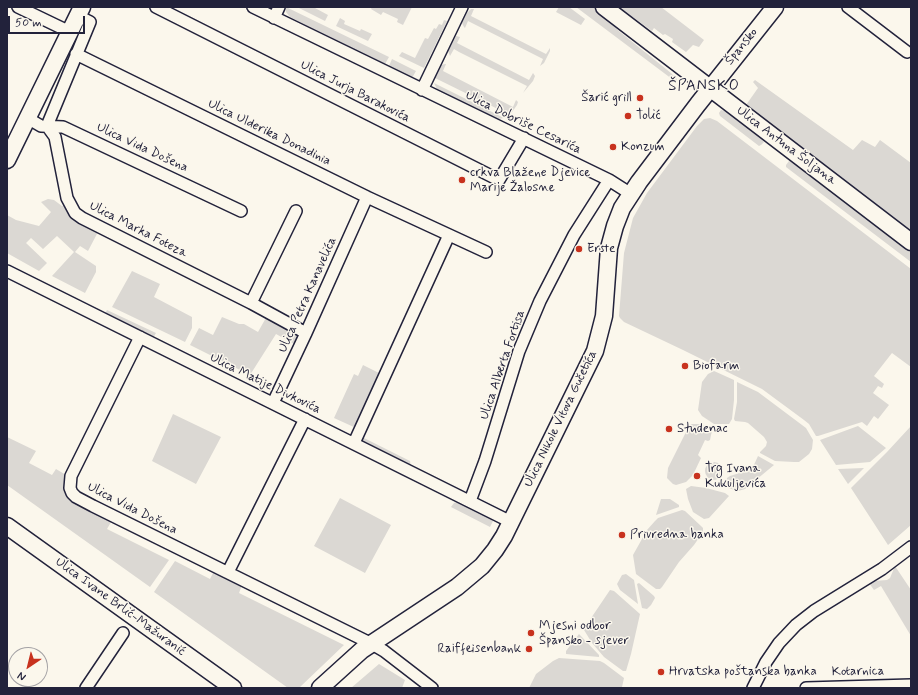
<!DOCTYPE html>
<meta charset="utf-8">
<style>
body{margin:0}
#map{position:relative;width:918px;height:695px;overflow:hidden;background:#fbf7ec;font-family:Mynerve,sans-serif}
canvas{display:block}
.frame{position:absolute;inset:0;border:8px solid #22223b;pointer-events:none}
.north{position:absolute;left:8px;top:647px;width:40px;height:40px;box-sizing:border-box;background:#fbf7ec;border:1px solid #a4a2a5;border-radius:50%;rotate:215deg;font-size:11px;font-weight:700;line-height:16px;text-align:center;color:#22223b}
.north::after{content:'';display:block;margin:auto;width:14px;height:18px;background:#c8321e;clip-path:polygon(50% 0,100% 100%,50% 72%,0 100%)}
.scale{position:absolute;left:8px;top:16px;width:77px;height:18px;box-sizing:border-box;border:2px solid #22223b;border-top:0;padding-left:5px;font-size:12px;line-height:14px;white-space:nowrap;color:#22223b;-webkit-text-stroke:3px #fbf7ec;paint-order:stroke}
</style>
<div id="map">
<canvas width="918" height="695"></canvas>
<div class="frame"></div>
<div class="north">N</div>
<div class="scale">50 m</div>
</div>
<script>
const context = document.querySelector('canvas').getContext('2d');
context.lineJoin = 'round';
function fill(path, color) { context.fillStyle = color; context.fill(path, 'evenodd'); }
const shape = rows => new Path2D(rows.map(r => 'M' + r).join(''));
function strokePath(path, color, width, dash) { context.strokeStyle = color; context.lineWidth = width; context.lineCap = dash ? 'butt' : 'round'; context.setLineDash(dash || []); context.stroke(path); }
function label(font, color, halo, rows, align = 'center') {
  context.font = font + ' Mynerve,sans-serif'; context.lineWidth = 3; context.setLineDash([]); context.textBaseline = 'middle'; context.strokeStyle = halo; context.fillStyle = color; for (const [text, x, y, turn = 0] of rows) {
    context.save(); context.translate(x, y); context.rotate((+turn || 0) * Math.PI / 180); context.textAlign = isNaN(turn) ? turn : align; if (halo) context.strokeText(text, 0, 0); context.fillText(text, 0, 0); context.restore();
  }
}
fill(shape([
 [286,7,389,57,385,64,290,17,286,12],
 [300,7,315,7,315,8,328,15,325,21,299,8],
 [372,7,412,7,403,25,397,22,398,19,383,12,381,15,371,9],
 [559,7,569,7,585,19,581,25,556,12],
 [576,7,593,7,620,32,671,73,677,79,676,82],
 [619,7,661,7,704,40,699,47,693,45,686,52,672,42,673,39,665,34,663,35,654,28,652,31],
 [471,9,474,9,471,16,546,54,550,48,550,51,544,63,540,66,543,59,468,21,465,28,464,27,462,23,467,13],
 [340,18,345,21,344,24,360,31,361,29,372,34,368,41,336,26],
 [444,20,447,21,424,68,399,56,402,52,415,58,425,38,428,39,434,28,436,29,439,24,442,25],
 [456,36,460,37,457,43,529,80,533,73,535,76,533,81,523,93,527,86,459,52,454,49,450,56,448,51],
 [392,59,416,71,412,78,389,66],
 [445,64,446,64,443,71,513,107,516,100,518,102,517,105,510,115,435,78,441,65],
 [755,80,853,150,862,140,875,147,880,140,911,163,911,234,735,100,736,98,746,105,758,88,753,82],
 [434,83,504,118,498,119,491,117,440,91,437,89],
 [721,110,733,113,742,119,764,142,761,145,759,146,720,116,719,113],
 [710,118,717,121,911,269,911,367,892,353,874,376,884,384,882,388,878,386,873,393,889,405,878,419,874,416,867,426,862,422,818,436,816,436,809,424,804,420,762,389,683,350,624,322,620,318,619,316,624,253,633,218,647,193,697,126,704,119],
 [789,161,801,167,911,249,911,262,786,167,786,165],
 [48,199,54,200,62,206,65,204,99,230,88,251,80,246,75,252,96,266,96,272,85,293,52,276,74,252,57,236,43,249,31,238,26,243,47,263,39,271,7,253,7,215,16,220,39,226,51,212,41,202],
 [132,271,160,284,154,297,192,317,192,328,185,342,112,307],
 [107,310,156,333,153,338,105,314],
 [267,316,299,333,299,336,296,345,276,334,250,375,190,345,199,328,213,335,222,317,239,324,244,324,258,332],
 [363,365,381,374,356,428,334,418,354,374,358,376],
 [714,371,734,380,734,400,732,419,729,424,714,424,702,416,698,410,702,382,708,374],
 [737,382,758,392,806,428,813,440,812,449,809,454,799,462,794,462,775,461,760,453,760,452,766,446,767,442,764,437,748,423,745,422,735,421,734,419,737,402],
 [173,414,221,437,196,484,152,461],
 [691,424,699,424,710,427,712,431,711,435,710,440,708,441,705,440,698,455,701,458,693,475,686,482,676,485,673,484,667,478,668,468,686,432],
 [858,426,886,448,870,462,836,465,820,440],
 [911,426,911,525,888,545,851,488,887,452],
 [7,437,36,451,29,463,52,475,56,469,66,475,64,481,65,490,91,510,91,512,111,522,107,529,169,560,150,587,7,485],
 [362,437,410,461,411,466,366,443,363,442],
 [758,456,774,465,745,489,738,491,728,488,726,485,727,478,730,476,749,470,753,467],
 '705 471a9 9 0 1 1 18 0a9 9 0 1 1-18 0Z',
 [864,468,848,484,838,469],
 [691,486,706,488,725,493,729,496,709,518,704,519,693,512,688,499,686,489],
 [340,498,391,525,365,573,314,546],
 [661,499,670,499,679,505,679,507,656,515],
 [457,502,490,517,493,521,490,527,451,507,454,503],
 [682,510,685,511,701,526,703,528,703,532,694,545,679,562,662,587,660,589,656,589,636,574,633,555,647,530,655,521,658,518],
 [175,561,210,579,214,571,242,585,239,593,344,645,300,687,288,688,154,592],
 [895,566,911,590,911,636,881,586,874,590,869,583,874,581,887,580,890,578],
 [626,574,634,580,638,604,620,590,617,584,622,575],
 [639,583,654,596,655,598,651,605,647,609,642,608,637,584],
 [610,590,614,591,640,614,631,654,626,671,623,671,604,657,592,643,584,630,585,627],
 [579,634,599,655,599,657,566,654,566,651],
 [559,658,600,661,604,663,624,678,622,687,621,688,529,688,536,674,553,661],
 [379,664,405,680,402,688,351,688]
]), '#dbd8d3');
const street = shape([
 [18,7,70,32],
 [156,7,499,180,524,138],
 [253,7,609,180,631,194],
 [848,7,907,52],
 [274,18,279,7],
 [76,54,367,197,486,252],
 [422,90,462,7],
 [29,119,41,126,63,127,241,211],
 [47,126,55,137,67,198,75,213,82,218,251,303,306,333],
 [47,126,90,22,78,16],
 [7,271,511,522],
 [251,303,296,211],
 [140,337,71,476,70,488,72,493,76,497,93,506,372,644,384,651,432,688],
 [273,403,306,333,367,197],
 [354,443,449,235],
 [470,501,485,461,519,351,540,301,574,235,609,180],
 [228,572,305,419],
 [86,688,123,633],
 [753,688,766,662,779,643,796,625,814,611,882,569,911,547],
 [806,688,911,685]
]);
const secondary = shape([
 [604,7,911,242],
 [7,160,82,7],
 [7,526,233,688],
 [320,688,362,650,457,587,482,566,495,550,504,536,595,351,604,316,609,248,615,226,622,208,639,182,698,104,775,7]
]);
strokePath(street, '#22223b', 14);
strokePath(secondary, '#22223b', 19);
strokePath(street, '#fbf7ec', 11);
strokePath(secondary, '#fbf7ec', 16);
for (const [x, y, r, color] of [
 [640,98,4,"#c8321e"],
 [628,116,4,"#c8321e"],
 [613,147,4,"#c8321e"],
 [462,180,4,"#c8321e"],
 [579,249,4,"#c8321e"],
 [685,366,4,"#c8321e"],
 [669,429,4,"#c8321e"],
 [697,476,4,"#c8321e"],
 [622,535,4,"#c8321e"],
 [531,633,4,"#c8321e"],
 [529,649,4,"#c8321e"],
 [661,672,4,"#c8321e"]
]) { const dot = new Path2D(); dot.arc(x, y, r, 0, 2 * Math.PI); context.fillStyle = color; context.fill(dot); strokePath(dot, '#fbf7ec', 1.5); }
label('13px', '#22223b', '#fbf7ec', [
 ["Špansko",742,47,-51],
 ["Ulica Jurja Barakovića",355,92,27],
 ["Ulica Dobriše Cesarića",523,123,26],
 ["Ulica Ulderika Donadinia",269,133,26],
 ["Ulica Antuna Šoljana",786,146,37],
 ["Ulica Vida Došena",142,148,25],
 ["Ulica Marka Foteza",138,230,27],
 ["Ulica Petra Kanavelića",308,295,-66],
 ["Ulica Alberta Fortisa",503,365,-71],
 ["Ulica Matije Divkovića",265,384,26],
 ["Ulica Nikole Vitova Gučetića",561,419,-64],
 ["Ulica Vida Došena",132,509,27],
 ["Ulica Ivane Brlić-Mažuranić",120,607,36],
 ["Kotarnica",858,672,-1]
]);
label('13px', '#22223b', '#fbf7ec', [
 ["Šarić grill",632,98,"right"],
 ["Tolić",636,116],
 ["Konzum",621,147],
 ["crkva Blažene Djevice",470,173],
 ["Marije Žalosne",470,188],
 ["Erste",587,249],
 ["Biofarm",693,366],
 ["Studenac",677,429],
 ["Trg Ivana",705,469],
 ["Kukuljevića",705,484],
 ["Privredna banka",630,535],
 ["Mjesni odbor",539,626],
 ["Špansko - sjever",539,641],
 ["Raiffeisenbank",521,649,"right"],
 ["Hrvatska poštanska banka",669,672]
], 'left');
context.letterSpacing = '1px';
label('15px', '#22223b', '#fbf7ec', [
 ["ŠPANSKO",704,87]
]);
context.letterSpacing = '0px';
</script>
